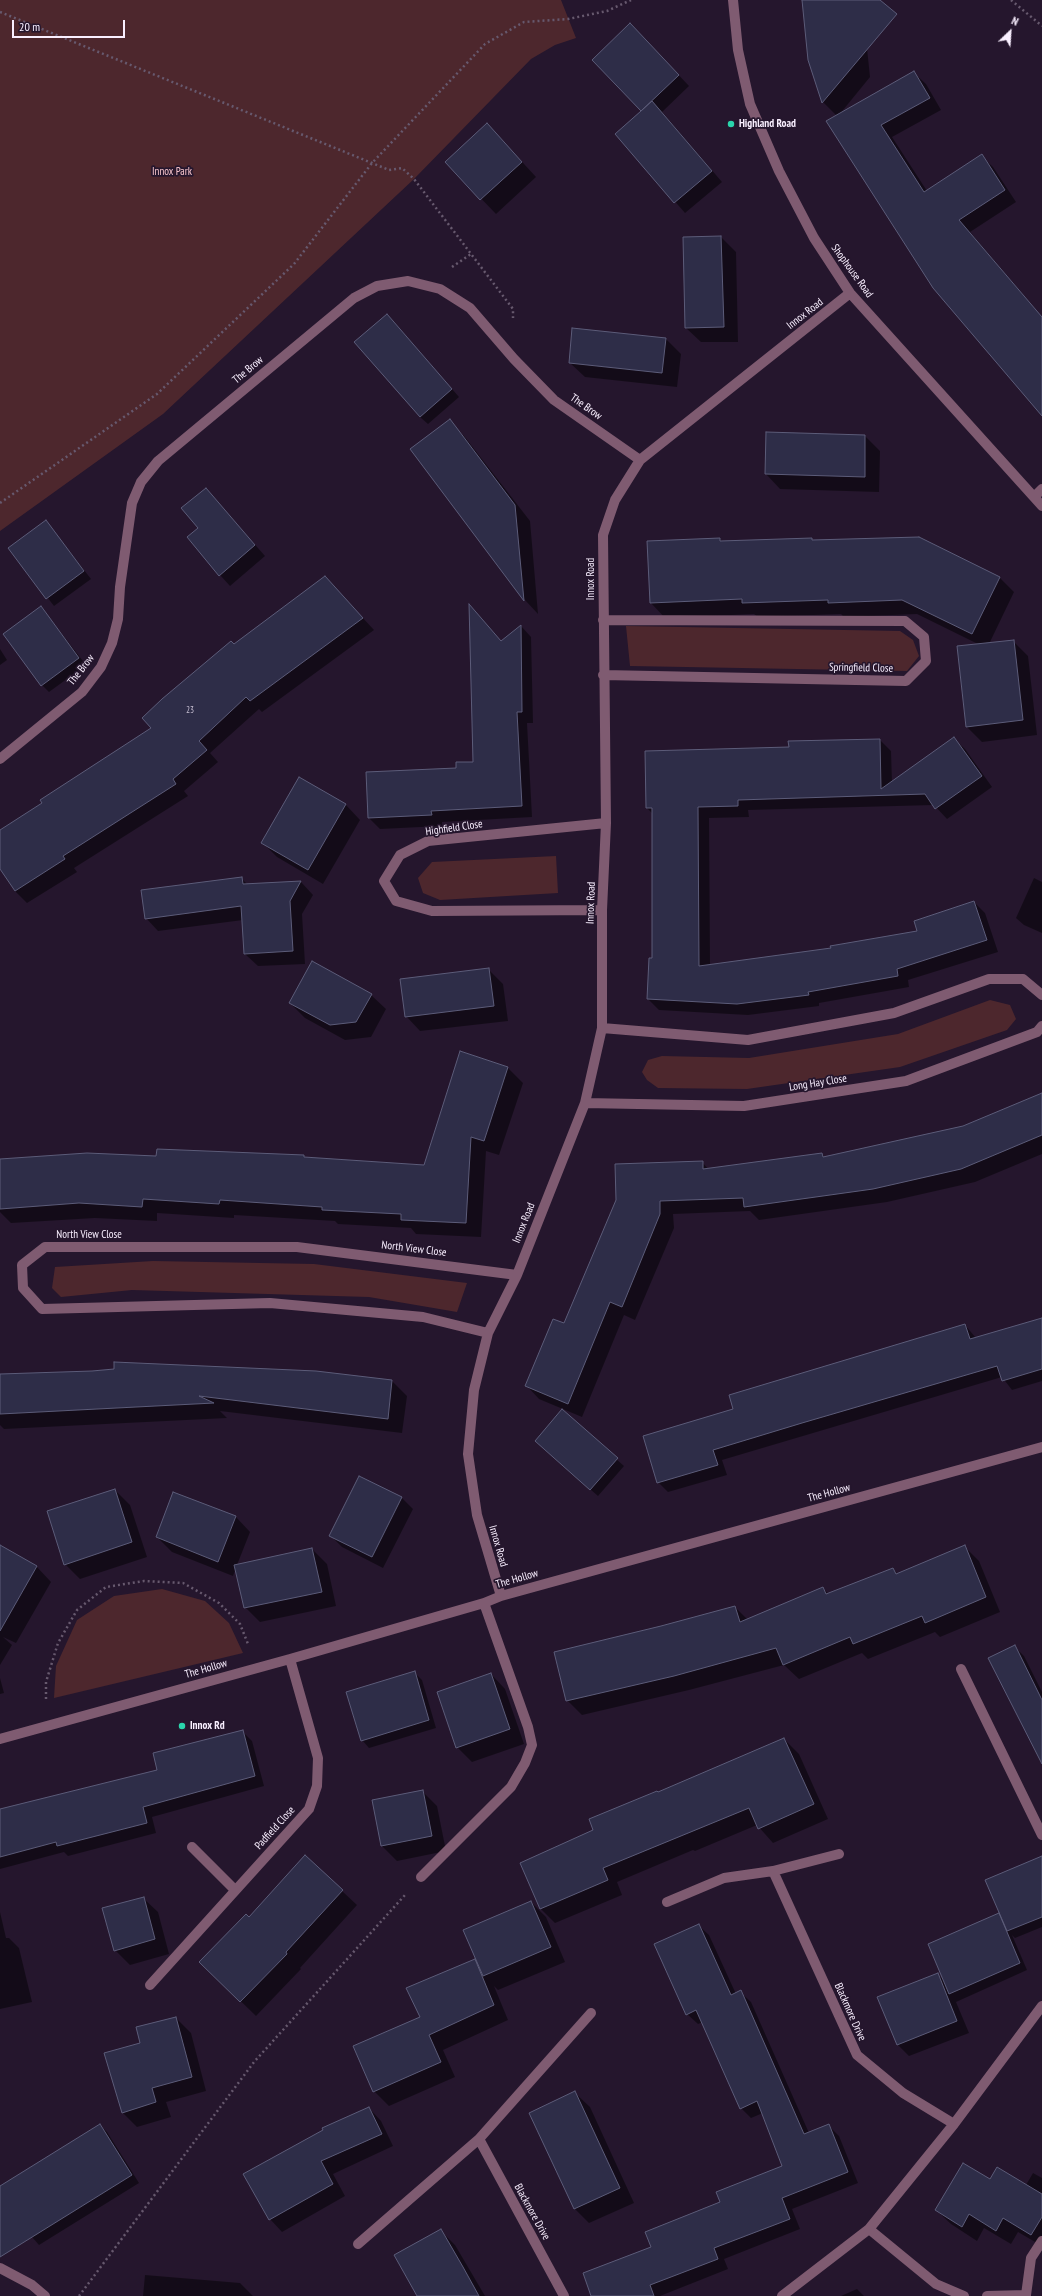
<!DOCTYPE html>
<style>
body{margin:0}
#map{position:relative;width:1042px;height:2296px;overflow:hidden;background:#25162d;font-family:"PT Sans Narrow",sans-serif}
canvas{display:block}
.north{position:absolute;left:990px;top:12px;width:40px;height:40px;-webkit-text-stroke:3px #25162d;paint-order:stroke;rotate:25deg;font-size:11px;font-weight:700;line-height:16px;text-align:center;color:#f9efff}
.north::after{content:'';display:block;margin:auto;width:14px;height:18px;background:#f9efff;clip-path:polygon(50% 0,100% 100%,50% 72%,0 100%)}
.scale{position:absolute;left:12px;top:20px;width:113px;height:18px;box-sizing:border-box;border:2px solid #f9efff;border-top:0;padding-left:5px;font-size:12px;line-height:14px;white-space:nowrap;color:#f9efff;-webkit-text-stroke:3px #25162d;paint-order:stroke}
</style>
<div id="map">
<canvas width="1042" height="2296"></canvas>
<div class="north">N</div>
<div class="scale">20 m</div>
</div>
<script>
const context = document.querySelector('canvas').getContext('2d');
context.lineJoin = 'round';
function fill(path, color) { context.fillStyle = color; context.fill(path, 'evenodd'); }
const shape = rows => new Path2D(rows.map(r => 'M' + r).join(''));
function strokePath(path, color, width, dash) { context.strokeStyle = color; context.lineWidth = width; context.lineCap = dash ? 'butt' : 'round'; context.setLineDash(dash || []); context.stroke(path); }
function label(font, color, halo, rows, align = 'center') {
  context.font = font + ' "PT Sans Narrow",sans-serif'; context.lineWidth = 3.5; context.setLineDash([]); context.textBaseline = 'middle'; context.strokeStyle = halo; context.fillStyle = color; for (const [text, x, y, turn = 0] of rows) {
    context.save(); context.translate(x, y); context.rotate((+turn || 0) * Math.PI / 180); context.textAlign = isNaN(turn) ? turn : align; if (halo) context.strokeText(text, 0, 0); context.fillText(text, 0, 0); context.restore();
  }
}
fill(shape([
 [0,0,561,0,576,38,555,45,531,59,414,179,163,414,0,531],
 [626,626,900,631,913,640,919,656,907,671,630,666],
 [556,856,558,893,440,900,423,893,418,878,432,862],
 [990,1000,1010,1005,1016,1019,1007,1030,900,1067,747,1089,658,1088,647,1080,642,1072,648,1060,662,1056,749,1058,898,1034],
 [153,1261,314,1264,467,1283,457,1312,369,1297,132,1290,61,1297,52,1288,55,1267],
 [162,1589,205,1601,229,1623,243,1653,54,1698,56,1666,77,1620,114,1596]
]), '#4d272d');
fill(shape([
 [803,0,862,0,870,77,839,115,914,73,926,84,941,110,892,137,927,191,981,156,993,167,1016,202,970,232,1042,317,1042,414,837,116,823,102],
 [641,35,689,86,662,112,722,182,685,213,616,134,642,111,593,60],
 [501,139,536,177,496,214,446,162],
 [721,237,736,252,738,342,701,342,686,328],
 [394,322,459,397,428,424,420,417],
 [666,339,681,354,677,387,585,377,570,363],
 [449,421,464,436,530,521,538,614,525,600,412,449],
 [767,433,865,436,880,451,879,492,780,489,766,474],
 [206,489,265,556,230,586,220,575,200,528],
 [46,521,91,579,54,606,9,548],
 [720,539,723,542,812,539,814,541,999,577,1014,592,989,644,1013,641,1028,656,1037,735,982,742,967,727,980,645,917,614,844,617,841,614,758,617,754,614,665,618,651,603],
 [337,590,374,630,262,712,259,709,210,753,218,762,184,791,188,796,74,868,77,872,27,903,15,891,0,867,0,831,153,728],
 [470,606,502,642,521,626,531,637,533,723,527,723,532,817,442,822,442,826,380,829,369,818,474,762],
 [41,607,86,665,49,692,42,685],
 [0,649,7,660,0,665],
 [953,738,965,749,992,787,947,819,934,805,748,810,749,817,709,818,710,965,832,949,918,931,974,902,985,913,998,952,908,980,909,987,819,1003,819,1006,748,1015,659,1010,648,999,653,959,653,814,647,808,646,752,790,748,880,740,891,751,892,783],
 [299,779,346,805,360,820,323,884,277,857,262,842],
 [1034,878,1042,882,1042,933,1024,925,1016,918],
 [242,879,248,885,301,882,313,895,302,914,305,964,258,966,245,954,243,920,158,931,146,918],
 [489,970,503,984,508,1021,420,1031,406,1016],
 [371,995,386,1009,371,1037,345,1040,305,1018,290,1003],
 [461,1053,508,1068,523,1083,499,1155,486,1151,481,1237,416,1234,411,1228,338,1224,335,1221,234,1215,234,1218,157,1213,157,1221,95,1218,11,1223,0,1212,0,1160,304,1156,307,1159,424,1166],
 [1042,1094,1042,1154,975,1182,887,1202,759,1220,750,1211,673,1214,674,1228,635,1320,624,1315,582,1417,539,1399,526,1385,565,1325,617,1200,702,1162,709,1170,822,1154,826,1158,964,1127],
 [1042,1319,1042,1381,1012,1390,1002,1377,722,1460,727,1475,668,1492,658,1482,734,1410,965,1325,976,1338],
 [316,1372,392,1381,407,1396,402,1433,220,1411,227,1418,4,1429,0,1425,0,1375],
 [562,1411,624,1466,598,1496,543,1448],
 [360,1477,402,1498,413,1509,383,1568,342,1547,331,1536],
 [115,1490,130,1505,147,1557,80,1579,65,1564],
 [174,1493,236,1517,250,1532,237,1565,312,1549,327,1564,336,1606,260,1622,245,1607,236,1568,233,1576,172,1552,157,1537],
 [0,1546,37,1567,51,1582,16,1643,3,1637,12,1645,0,1665],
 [965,1547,979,1561,1000,1612,940,1637,935,1632,868,1659,862,1653,799,1679,784,1665,689,1690,582,1715,567,1700,661,1627,735,1607,748,1620,823,1589,829,1594,893,1569,898,1574],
 [1014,1646,1024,1656,1042,1692,1042,1761],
 [415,1673,422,1680,436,1728,369,1748,362,1740],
 [491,1674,505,1689,524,1744,472,1762,457,1747],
 [0,1678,4,1693,0,1694],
 [242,1731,252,1741,264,1786,152,1817,156,1833,68,1856,64,1852,0,1869,0,1811,158,1771],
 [784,1739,799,1754,828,1819,773,1843,757,1825,695,1851,693,1850,617,1882,622,1895,555,1923,540,1908,595,1831],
 [422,1791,437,1806,446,1851,397,1861,382,1846,373,1801],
 [1042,1864,1042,1927,1015,1938,1012,1935,1027,1970,956,2002,969,2033,909,2056,897,2044,938,1974,944,1981,999,1914,1002,1917],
 [342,1891,357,1905,300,1968,301,1969,256,2016,216,1977,249,1918],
 [143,1898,158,1912,169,1954,130,1965,115,1950],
 [531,1902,546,1917,565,1962,498,1990,494,1986,508,2020,443,2050,455,2077,389,2106,374,2091,422,2017,474,1960,479,1964],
 [0,1912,6,1938,9,1938,19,1948,32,2002,0,2009],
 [698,1925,709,1935,736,1994,740,1992,751,2002,809,2133,828,2125,839,2136,858,2183,792,2209,800,2229,724,2259,728,2269,660,2296,593,2296,652,2247,721,2203,784,2167,763,2113,751,2118,741,2108,703,2022,698,2024,687,2014],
 [176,2018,191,2033,206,2091,166,2102,171,2117,137,2127,122,2112,141,2043],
 [575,2093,590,2107,634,2203,589,2223,575,2209],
 [369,2108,381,2121,393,2146,333,2174,345,2196,282,2232,270,2219,245,2175],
 [100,2125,107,2132,139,2183,39,2245,32,2237,0,2187],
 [1033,2173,1042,2178,1042,2246,1018,2232,1011,2244,984,2228,977,2241,951,2224,936,2210,990,2180,1026,2185],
 [440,2230,455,2245,485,2296,420,2296],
 [145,2275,240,2283,253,2296,143,2296],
 [857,2289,864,2296,841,2296]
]), '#0007');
const building = shape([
 [802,0,880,0,897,14,822,103,808,60,802,0],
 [630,23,679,75,641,111,652,101,712,171,674,203,615,134,641,111,592,60,630,23],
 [914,71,930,98,881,125,924,192,982,154,1005,190,959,220,1042,317,1042,416,933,288,826,121,914,71],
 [487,123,522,162,480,200,445,162,487,123],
 [721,236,724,327,685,328,683,237,721,236],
 [387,314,452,389,420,417,354,342,387,314],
 [572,328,666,338,662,373,569,363,572,328],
 [450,419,515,505,524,601,410,449,450,419],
 [766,432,865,435,865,477,765,474,766,432],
 [206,488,255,545,219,576,187,537,198,528,181,508,206,488],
 [46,520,84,571,46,599,8,548,46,520],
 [919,537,1000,577,972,634,902,600,828,603,828,600,742,603,742,599,650,603,647,541,720,538,720,541,812,538,812,540,919,537],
 [325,576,363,618,250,701,246,697,199,741,207,750,173,779,176,784,63,856,65,859,15,891,0,869,0,830,42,803,40,800,151,728,142,718,162,699,231,641,234,644,325,576],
 [469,604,501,641,521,625,522,712,517,712,522,806,431,811,432,815,368,818,366,772,456,768,456,762,473,762,469,604],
 [41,606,79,658,41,686,3,634,41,606],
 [1014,640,1023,720,966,727,957,646,1014,640],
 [954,737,982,776,935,809,925,794,738,800,738,806,698,807,699,966,831,948,830,946,917,931,914,921,974,901,987,940,897,969,898,976,808,992,809,995,737,1004,647,999,649,958,652,958,652,808,646,808,645,751,789,747,788,741,880,739,881,789,954,737],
 [299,777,346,804,308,870,261,843,299,777],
 [242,877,243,884,301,881,290,901,293,951,244,954,241,906,145,919,141,890,242,877],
 [312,961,372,994,356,1022,330,1025,289,1003,312,961],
 [489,968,494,1006,405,1017,400,979,489,968],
 [460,1051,508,1067,484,1141,471,1137,466,1223,401,1220,401,1214,322,1210,322,1207,220,1200,219,1204,143,1199,142,1207,79,1203,0,1209,0,1159,87,1153,156,1156,157,1149,304,1155,304,1157,424,1165,460,1051],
 [1042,1093,1042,1135,961,1169,873,1189,744,1207,743,1198,660,1201,660,1214,622,1307,610,1302,568,1404,525,1386,553,1319,564,1323,616,1200,615,1164,703,1161,703,1169,822,1153,823,1157,963,1126,1042,1093],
 [1042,1318,1042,1369,1002,1381,997,1366,802,1423,713,1450,718,1465,657,1483,643,1436,733,1409,729,1395,965,1324,970,1339,1042,1318],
 [114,1362,316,1371,392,1380,388,1419,199,1396,214,1403,0,1414,0,1374,92,1371,114,1369,114,1362],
 [562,1409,618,1458,590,1490,535,1441,562,1409],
 [359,1476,402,1497,372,1557,329,1536,359,1476],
 [115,1489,132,1542,64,1565,47,1511,115,1489],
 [173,1492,236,1516,218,1562,156,1537,173,1492],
 [0,1545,37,1566,0,1631,0,1545],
 [965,1545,986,1597,925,1623,922,1616,853,1644,850,1637,783,1665,776,1648,674,1676,566,1701,554,1652,661,1626,735,1606,740,1622,823,1587,826,1594,893,1568,896,1574,965,1545],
 [312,1548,322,1592,244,1608,234,1565,312,1548],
 [1015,1645,1042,1700,1042,1764,988,1658,1015,1645],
 [415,1671,429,1720,361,1741,346,1692,415,1671],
 [491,1673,510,1729,456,1748,437,1692,491,1673],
 [243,1730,255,1776,143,1807,147,1823,57,1846,56,1842,0,1857,0,1809,157,1770,153,1753,243,1730],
 [784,1738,814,1804,758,1829,749,1808,603,1868,608,1880,540,1909,520,1863,593,1830,589,1819,657,1791,658,1792,784,1738],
 [423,1790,432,1836,381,1846,372,1800,423,1790],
 [305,1855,343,1890,286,1952,287,1954,240,2002,199,1962,246,1914,249,1917,305,1855],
 [1042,1856,1042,1917,1007,1931,985,1880,1042,1856],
 [144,1897,155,1939,114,1951,102,1908,144,1897],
 [531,1901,551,1947,483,1976,463,1930,531,1901],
 [999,1913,1020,1963,949,1994,928,1944,999,1913],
 [699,1924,731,1995,741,1990,804,2134,829,2124,848,2172,782,2198,790,2219,714,2248,718,2259,650,2285,654,2296,591,2296,583,2273,651,2247,645,2232,720,2202,716,2192,782,2166,757,2101,740,2109,696,2010,686,2015,654,1944,699,1924],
 [475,1959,494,2005,429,2035,441,2062,373,2092,353,2046,420,2017,406,1988,475,1959],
 [938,1973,957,2021,897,2045,877,1997,938,1973],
 [176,2017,192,2077,152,2088,156,2102,122,2113,104,2053,140,2043,136,2027,176,2017],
 [575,2091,620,2188,574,2209,529,2113,575,2091],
 [369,2107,382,2134,321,2161,333,2184,269,2220,243,2174,323,2130,322,2128,369,2107],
 [100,2124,132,2175,0,2257,0,2186,100,2124],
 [963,2163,990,2179,997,2167,1042,2194,1042,2217,1031,2235,1003,2218,996,2231,969,2214,962,2227,935,2210,963,2163],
 [441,2229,463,2267,479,2296,417,2296,394,2255,441,2229]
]);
fill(building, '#2e2d48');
strokePath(building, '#5c5c79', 1);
strokePath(shape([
 [1011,0,1042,26],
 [0,12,372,163,389,170,402,168,414,179,513,309,513,318],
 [452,267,471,254],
 [0,503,157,394,294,264,372,163,485,44,524,22,568,19,607,11,631,0],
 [46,1699,46,1682,58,1643,77,1610,106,1587,144,1581,183,1583,219,1603,240,1624,248,1644],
 [79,2296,254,2062,405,1895]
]), '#67596e', 2.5, [2, 3]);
strokePath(shape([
 [733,0,738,50,750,104,779,171,814,238,850,293,1042,506],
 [1034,497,1042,489],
 [603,620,905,621,924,637,926,661,906,681,603,675],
 [0,759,82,692,101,667,112,643,118,619,120,587,132,503,141,482,158,461,354,298,377,286,408,281,440,289,470,308,514,359,554,400,640,460],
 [602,910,432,911,396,901,384,881,400,855,428,841,606,823],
 [602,1028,748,1040,894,1013,989,979,1023,979,1042,995],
 [585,1103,744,1106,906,1081,1037,1032,1042,1026],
 [488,1333,423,1317,270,1303,42,1309,23,1288,22,1265,45,1247,297,1247,517,1275],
 [501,1596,477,1515,468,1454,474,1390,488,1333,517,1275,585,1103,602,1028,602,910,606,823,603,535,615,500,640,460,850,293],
 [961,1669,1042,1835],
 [0,1739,290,1659,484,1603,501,1596,1042,1447],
 [192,1847,235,1890],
 [839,1854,773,1871,857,2055,903,2093,954,2124],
 [421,1877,511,1787,525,1763,532,1745,528,1727,484,1603],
 [667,1902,724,1878,773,1871],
 [150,1985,309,1809,317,1786,318,1758,290,1659],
 [479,2139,564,2296],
 [869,2229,936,2284,964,2296],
 [358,2244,479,2139,591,2013],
 [0,2268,32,2285,45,2296],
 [782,2296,869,2229,954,2124,1042,2006],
 [987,2296,1026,2295,1031,2258,1042,2241]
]), '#7f5b71', 10);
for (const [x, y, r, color] of [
 [731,124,4,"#2ad5ac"],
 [182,1726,4,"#2ad5ac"]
]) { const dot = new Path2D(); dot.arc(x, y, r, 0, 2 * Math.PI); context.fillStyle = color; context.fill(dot); strokePath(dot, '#25162d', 1.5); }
label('9px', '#c6bed1', null, [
 ["23",190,710]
]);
label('bold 11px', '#f9efff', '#25162d', [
 ["Highland Road",739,124],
 ["Innox Rd",190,1726]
], 'left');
label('11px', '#fcc9cf', '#25162d', [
 ["Innox Park",172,172]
]);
label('11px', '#f9efff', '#25162d', [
 ["Shophouse Road",852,271,54],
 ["Innox Road",805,314,-38],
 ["The Brow",248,370,-40],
 ["The Brow",586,407,35],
 ["Innox Road",591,579,-90],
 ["Springfield Close",861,668,1],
 ["The Brow",81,670,-52],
 ["Highfield Close",454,828,-8],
 ["Innox Road",591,903,-88],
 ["Long Hay Close",818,1083,-9],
 ["Innox Road",524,1223,-68],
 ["North View Close",89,1235],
 ["North View Close",414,1249,7],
 ["The Hollow",829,1493,-15],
 ["Innox Road",498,1546,74],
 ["The Hollow",517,1579,-16],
 ["The Hollow",206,1669,-16],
 ["Padfield Close",275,1828,-48],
 ["Blackmore Drive",850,2012,66],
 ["Blackmore Drive",532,2212,61]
]);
</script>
